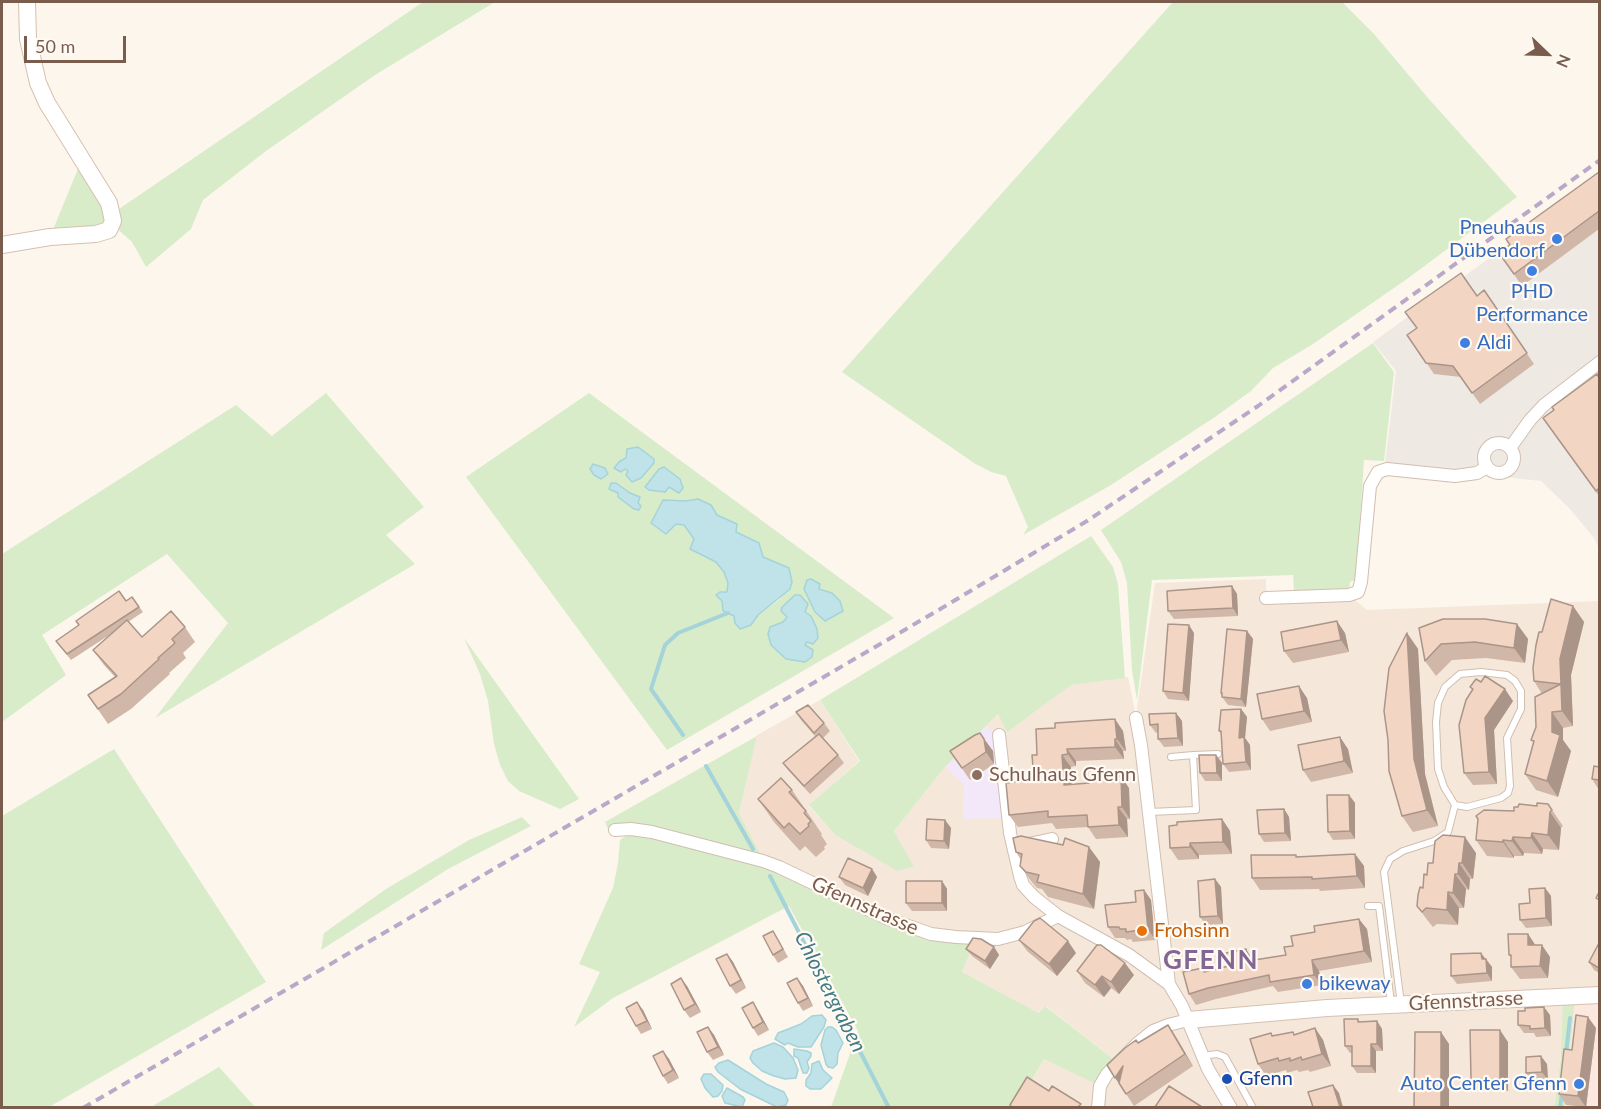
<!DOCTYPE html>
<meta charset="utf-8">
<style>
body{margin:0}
#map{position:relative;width:1601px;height:1109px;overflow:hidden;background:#fdf6ec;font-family:Lato,sans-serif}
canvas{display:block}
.frame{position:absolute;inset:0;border:3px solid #7a5c4d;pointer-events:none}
.north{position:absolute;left:1517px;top:24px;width:60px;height:60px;-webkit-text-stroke:4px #fffaf3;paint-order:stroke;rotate:113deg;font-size:16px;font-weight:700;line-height:24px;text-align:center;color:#7a5c4d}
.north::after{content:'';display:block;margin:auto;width:21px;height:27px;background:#7a5c4d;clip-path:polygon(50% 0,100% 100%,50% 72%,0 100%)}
.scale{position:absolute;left:24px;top:36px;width:102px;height:27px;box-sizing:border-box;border:3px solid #7a5c4d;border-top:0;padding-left:8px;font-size:18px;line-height:21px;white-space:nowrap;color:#7a5c4d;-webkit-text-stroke:4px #fffaf3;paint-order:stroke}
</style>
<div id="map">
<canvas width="1601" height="1109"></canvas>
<div class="frame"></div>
<div class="north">N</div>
<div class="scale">50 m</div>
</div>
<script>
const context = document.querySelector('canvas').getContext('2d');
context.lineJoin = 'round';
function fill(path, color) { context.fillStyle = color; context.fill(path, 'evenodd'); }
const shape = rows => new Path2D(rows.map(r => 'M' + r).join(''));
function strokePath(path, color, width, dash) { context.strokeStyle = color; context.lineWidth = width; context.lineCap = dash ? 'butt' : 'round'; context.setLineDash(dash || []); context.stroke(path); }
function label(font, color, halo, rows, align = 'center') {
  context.font = font + ' Lato,sans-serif'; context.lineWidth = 4.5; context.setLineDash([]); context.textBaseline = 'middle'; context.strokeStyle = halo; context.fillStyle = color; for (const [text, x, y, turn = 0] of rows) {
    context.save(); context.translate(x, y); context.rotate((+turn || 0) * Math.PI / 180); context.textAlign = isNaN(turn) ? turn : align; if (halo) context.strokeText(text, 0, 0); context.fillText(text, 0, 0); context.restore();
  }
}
fill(shape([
 [1266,579,1266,598,1349,595,1367,610,1599,601,1599,995,1561,1057,1554,1107,1016,1107,1044,1059,1100,1085,1116,1061,1046,1006,1039,1013,962,972,977,939,931,934,763,861,739,813,757,735,820,700,859,761,809,806,835,835,897,871,913,867,894,831,945,767,998,714,1007,731,1070,685,1128,677,1136,716,1155,583]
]), '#f5e8da');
fill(shape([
 [1599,995,1599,1107,1565,1108,1575,996]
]), '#fde8e0');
fill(shape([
 [1599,179,1599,549,1594,538,1570,509,1541,481,1385,464,1396,371,1373,342]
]), '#efe9e4');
fill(shape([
 [987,726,997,737,1003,818,963,819,964,784,945,767]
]), '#f3e8fa');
fill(shape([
 [423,2,495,2,375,75,266,151,203,200,191,229,146,267,132,242,113,225,50,237,82,159,113,213],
 [1173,2,1342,2,1374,34,1428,98,1517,197,1407,279,1313,344,1273,368,1251,391,1215,417,1111,485,1023,535,1028,527,1006,476,991,472,974,463,842,372],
 [1373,343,1394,372,1384,461,1364,460,1356,580,1350,582,1349,591,1294,592,1293,575,1152,580,1137,700,1132,670,1127,583,1121,562,1101,530],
 [326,393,424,507,386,535,415,564,155,718,228,623,167,554,42,635,66,675,2,722,2,554,236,405,272,436],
 [589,393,894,618,667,750,466,477],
 [638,447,654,463,641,478,625,469,620,461,626,458],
 [698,499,717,515,736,524,735,532,759,543,763,557,789,568,780,599,758,615,751,625,723,611,722,601,727,592,728,583,724,572,716,562,690,549,694,539,684,525,676,524,663,500,686,501],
 [788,617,807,642,805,645,805,662,786,659,771,645,770,627,783,622],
 [1091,536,1113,567,1118,584,1125,678,1071,685,1007,732,998,714,945,767,894,831,914,867,897,871,835,835,809,805,860,761,820,700],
 [464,638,579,799,560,809,519,791,508,781,500,765,494,744,488,701,480,674],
 [757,736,739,813,760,854,632,824,608,829,605,822],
 [114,749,266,982,49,1107,2,1107,2,816],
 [522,817,531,826,448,869,321,950,324,933,386,889,469,840],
 [629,833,651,836,775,870,887,924,975,942,962,972,1039,1013,1045,1006,1116,1061,1094,1083,1044,1059,1016,1107,831,1107,858,1031,789,906,613,998,574,1027,600,972,579,964,613,888,618,863,620,840],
 [1575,996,1565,1107,1554,1108,1561,1057,1563,997],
 [219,1067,255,1107,151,1107]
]), '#d8ecc9');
const water = shape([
 [638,447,654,459,654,463,641,478,632,482,626,475,628,471,625,469,621,472,614,468,620,461,626,458,627,449,638,447],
 [593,464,605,468,608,474,601,479,594,475,590,469,593,464],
 [664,467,680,479,683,488,679,493,669,487,665,492,649,490,645,487,659,469,664,467],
 [611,483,616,483,630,493,640,497,638,503,641,506,639,510,634,509,618,497,618,493,609,489,611,483],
 [698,499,711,505,717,515,737,524,736,532,759,543,763,557,789,568,792,582,790,589,758,615,751,625,740,629,735,623,734,616,723,611,722,601,716,595,720,592,727,592,728,583,724,572,716,562,690,549,694,539,684,525,676,524,666,534,651,523,663,500,686,501,698,499],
 [811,579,820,584,819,589,832,593,840,601,843,611,825,621,815,612,804,589,807,580,811,579],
 [795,595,800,595,808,604,805,612,811,616,817,629,818,638,813,644,807,642,805,645,813,650,812,657,805,662,786,659,771,645,768,634,770,627,783,622,787,617,781,611,782,607,795,595],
 [822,1015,826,1020,824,1027,811,1047,798,1047,788,1043,785,1045,775,1039,778,1033,801,1024,812,1016,822,1015],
 [828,1027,832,1027,836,1030,843,1043,838,1053,837,1064,833,1068,828,1067,826,1064,821,1045,825,1030,828,1027],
 [774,1043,783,1047,793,1058,798,1070,796,1078,785,1079,774,1076,762,1071,753,1063,750,1058,753,1051,774,1043],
 [794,1049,807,1051,811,1053,811,1056,807,1062,809,1068,807,1073,803,1073,798,1058,794,1056,794,1049],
 [728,1060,766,1084,784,1092,788,1100,786,1105,777,1107,740,1089,718,1072,715,1067,719,1063,728,1060],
 [819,1061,823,1070,832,1078,821,1089,810,1089,806,1086,806,1080,811,1073,812,1064,819,1061],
 [704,1074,711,1074,723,1085,722,1091,718,1096,713,1097,705,1088,701,1079,704,1074],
 [727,1088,743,1097,745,1100,742,1107,725,1103,722,1096,727,1088]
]);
fill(water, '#bfe3e8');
strokePath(water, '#a5d3da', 1.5);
strokePath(shape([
 [683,735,651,689,665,645,678,633,728,613],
 [706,766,753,849],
 [770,876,889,1108],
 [1566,1053,1570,1018],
 [1560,1108,1562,1093]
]), '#a5d3da', 4);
const lane = shape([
 [1481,672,1507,675,1515,681,1521,691,1521,709,1507,738,1510,786,1508,793,1501,798,1467,807,1455,805,1444,787,1438,769,1436,722,1438,703,1445,687,1460,674,1481,672],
 [1171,757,1193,755],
 [1149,812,1196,810,1193,755,1218,754],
 [1368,906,1379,906,1391,1003],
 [1401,1004,1384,872,1390,859,1403,851,1434,841,1448,832,1455,805],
 [1202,1056,1217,1054,1225,1057,1253,1108]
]);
const street = shape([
 '1484 458a15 15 0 1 1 30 0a15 15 0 1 1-30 0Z',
 [1510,448,1530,420,1544,405,1600,362],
 [1266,598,1349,595,1358,592,1361,582,1370,486,1378,472,1387,469,1455,476,1477,473,1487,467],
 [1136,718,1141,745,1169,984,1182,1006,1208,1069,1231,1108],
 [999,735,1010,833,1020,876,1023,885,1034,897,1058,916],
 [615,830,631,829,652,832,763,861,779,867,886,918,931,934,956,937,998,939,1025,932,1058,916,1129,955,1169,984],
 [1029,844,1052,839],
 [1098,1108,1100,1086,1107,1074,1137,1044,1153,1031,1168,1025,1188,1020]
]);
const secondary = shape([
 [2,245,50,237,96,234,109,230,113,221,109,203,47,103,38,83,28,39,27,2],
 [1188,1020,1327,1008,1600,995]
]);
strokePath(lane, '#d1beb0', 8);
strokePath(street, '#d1beb0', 14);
strokePath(secondary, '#d6c0b0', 18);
strokePath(lane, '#fff', 6);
strokePath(street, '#fff', 12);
strokePath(secondary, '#fff', 16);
strokePath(shape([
 [83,1108,937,611,1087,521,1258,406,1600,160]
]), '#b9a8c9', 4, [9, 6]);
fill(shape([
 [1599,172,1599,229,1522,286,1499,253],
 [1484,290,1534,364,1480,404,1461,377,1434,374,1407,335,1417,328,1477,296],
 [1599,378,1599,496,1554,434],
 [1232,586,1237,594,1238,616,1174,619,1168,611],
 [132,597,143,612,128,622,142,637,185,627,195,642,183,653,186,658,169,673,170,674,131,709,108,724,88,695,115,677,104,665,93,650,114,632,71,660,56,641],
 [1573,606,1584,622,1571,675,1573,726,1563,728,1563,740,1571,751,1558,797,1536,790,1525,774,1534,743,1531,740,1536,727,1542,694,1534,681,1542,632],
 [1517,624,1528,639,1525,663,1486,658,1452,660,1436,676,1425,661,1419,628],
 [1247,631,1253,639,1246,707,1228,705,1222,697,1222,695,1221,693],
 [1194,633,1189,701,1168,699,1163,691],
 [1345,633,1349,652,1293,663,1284,651],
 [1407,633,1418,649,1425,774,1438,826,1413,832,1402,816],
 [1470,687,1513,701,1494,730,1497,784,1473,785,1464,773,1472,690],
 [1307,698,1312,722,1270,731,1262,719],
 [1241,709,1247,717,1245,738,1250,745,1251,770,1229,772,1223,764,1222,735,1219,731],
 [796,712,824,723,830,731,823,738,838,755,844,763,810,794,788,770,783,763,815,736,801,720],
 [1176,713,1182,721,1183,746,1164,747,1158,739,1158,732,1156,733,1150,725],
 [1055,728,1123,731,1126,751,1123,751,1124,759,1076,761,1076,766,1071,767,1071,784,1129,788,1130,819,1127,819,1128,837,1096,839,1088,827,1056,829,1052,823,1018,827,1009,815,1034,780,1037,755],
 [980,733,993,751,994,764,970,780,950,751],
 [1348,749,1353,773,1311,782,1303,770],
 [1216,755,1222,763,1222,781,1205,781,1200,773],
 [1599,767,1599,790,1592,779],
 [792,790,822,834,821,835,827,844,824,847,825,849,816,857,805,846,800,851,774,822,758,799],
 [1349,795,1355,803,1355,839,1333,840,1328,832],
 [1548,804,1563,826,1561,828,1559,850,1543,849,1542,854,1524,853,1523,856,1514,856,1514,858,1487,856,1476,840,1518,807],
 [1284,809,1289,817,1291,841,1264,842,1259,834],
 [1222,819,1230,831,1232,854,1199,855,1199,859,1178,860,1170,848,1177,825],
 [945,820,951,828,949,849,931,848,926,840],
 [1063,845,1089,847,1100,862,1094,909,1048,897,1042,889,1037,888,1031,881,1020,866,1021,860,1016,852],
 [1476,853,1473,879,1470,879,1469,890,1466,889,1464,908,1459,908,1458,925,1437,924,1433,927,1428,921,1417,906,1423,888,1433,863],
 [1355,854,1364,866,1365,888,1320,891,1319,889,1260,890,1252,878],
 [872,869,877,877,868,896,845,885,839,877],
 [1215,879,1221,887,1223,924,1206,925,1200,917],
 [942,881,947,889,947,911,912,911,906,903],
 [1545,888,1551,896,1552,926,1526,928,1520,920,1530,903],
 [1144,890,1151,900,1155,940,1133,942,1131,939,1127,940,1125,938,1115,938,1108,927,1136,902],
 [1367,929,1372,962,1319,971,1322,985,1278,992,1273,986,1216,999,1196,1005,1189,994,1205,971,1253,960,1286,955],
 [773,931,778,939,788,957,778,963,773,955],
 [1528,934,1535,945,1550,957,1548,978,1520,979,1511,967,1511,957,1509,955],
 [1019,940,1076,953,1057,976,1027,951],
 [1599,943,1599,973,1594,970,1589,962],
 [994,947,999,955,990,969,972,956,966,949],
 [727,954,733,962,746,988,736,994,730,986],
 [1486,959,1492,967,1492,981,1457,984,1451,976],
 [1077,971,1134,975,1119,994,1111,988,1104,997,1085,983],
 [797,978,803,986,813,1006,803,1011,798,1003],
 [687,986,701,1012,690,1018,684,1010],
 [643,1010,652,1029,641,1034,636,1026],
 [758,1010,769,1030,758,1036,753,1028],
 [1550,1015,1551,1036,1536,1037,1534,1033,1524,1033,1518,1025],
 [1358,1019,1360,1022,1377,1021,1382,1029,1383,1051,1376,1051,1376,1073,1357,1073,1352,1066,1352,1053,1350,1053,1345,1046],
 [1168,1025,1193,1066,1134,1106,1107,1065,1138,1043],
 [708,1027,714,1035,724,1055,713,1060,707,1052],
 [1315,1028,1323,1040,1331,1066,1310,1072,1308,1070,1299,1072,1297,1070,1287,1073,1286,1070,1266,1076,1258,1064,1271,1033,1272,1035,1295,1034],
 [1596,1028,1586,1107,1566,1105,1559,1094,1572,1050],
 [1508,1042,1508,1091,1479,1091,1471,1079],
 [663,1051,669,1059,679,1078,668,1084,663,1076],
 [1547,1064,1548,1080,1532,1081,1526,1073]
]), '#d1b7a8');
fill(shape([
 [1232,586,1237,594,1238,616,1233,608],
 [1573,606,1584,622,1571,675,1572,700,1561,684,1560,659],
 [1337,621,1345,633,1349,652,1341,640],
 [1517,624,1528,639,1525,663,1514,648],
 [1189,625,1194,633,1189,701,1183,693],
 [1247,631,1253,639,1246,707,1241,699],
 [1407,633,1418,649,1425,774,1438,826,1427,810,1414,759],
 [1561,684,1572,700,1573,726,1562,711],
 [1299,686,1307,698,1312,722,1304,711],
 [1505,689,1513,701,1494,730,1497,784,1489,772,1485,718],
 [1241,709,1247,717,1245,738,1250,745,1251,770,1246,762,1239,738],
 [1552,712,1563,728,1563,740,1571,751,1558,797,1547,781,1552,732],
 [1176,713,1182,721,1183,746,1178,738],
 [1115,719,1123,731,1126,751,1117,739],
 [1340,737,1348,749,1353,773,1344,761],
 [984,739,993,751,994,764,986,752],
 [1115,739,1123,751,1124,759,1115,747],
 [1067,749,1076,761,1076,766,1068,754],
 [1062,755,1071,767,1072,796,1064,785],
 [1216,755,1222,763,1222,781,1217,773],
 [1121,776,1129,788,1130,819,1122,807],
 [1349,795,1355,803,1355,839,1350,831],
 [1118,807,1127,819,1128,837,1119,825],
 [1284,809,1289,817,1291,841,1285,833],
 [1550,812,1561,828,1559,850,1548,835],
 [1222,819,1230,831,1232,854,1223,842],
 [945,820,951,828,949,849,944,841],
 [1532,833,1543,849,1542,854,1531,838],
 [1465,837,1476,853,1473,879,1462,863],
 [1513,837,1524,853,1523,856,1512,841],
 [1503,840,1514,856,1514,858,1503,842],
 [1190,843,1199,855,1199,859,1190,847],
 [1089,847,1100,862,1094,909,1083,894],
 [1355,854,1364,866,1365,888,1357,876],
 [1459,863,1470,879,1469,890,1458,874],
 [872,869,877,877,868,896,863,888],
 [1455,874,1466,889,1464,908,1453,893],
 [1215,879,1221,887,1223,924,1218,916],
 [942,881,947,889,947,911,942,903],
 [1545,888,1551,896,1552,926,1546,918],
 [1144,890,1151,900,1155,940,1148,929],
 [1448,892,1459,908,1458,925,1447,910],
 [1359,919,1367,929,1372,962,1364,951],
 [1528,934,1536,946,1528,945],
 [1068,941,1076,953,1057,976,1049,964],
 [1542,945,1550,957,1548,978,1540,966],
 [994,947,999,955,990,969,985,961],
 [1246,949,1253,960,1248,961],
 [1481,953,1492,967,1492,981,1487,973,1482,959],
 [727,954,733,962,746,988,741,980],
 [1312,960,1319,971,1322,985,1314,975],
 [1125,963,1134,975,1119,994,1111,982],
 [1102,976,1111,988,1104,997,1095,985],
 [681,978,687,986,701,1012,695,1004],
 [797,978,803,986,813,1006,808,998],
 [637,1002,643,1010,652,1029,647,1021],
 [753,1002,758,1010,769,1030,763,1022],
 [1544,1007,1550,1015,1551,1036,1545,1028],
 [1588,1017,1596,1028,1586,1107,1578,1096],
 [1377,1021,1382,1029,1383,1051,1377,1044],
 [1168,1025,1176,1037,1193,1066,1185,1054],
 [708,1027,714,1035,724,1055,718,1047],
 [1315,1028,1323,1040,1331,1066,1322,1054],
 [1500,1030,1508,1042,1508,1091,1500,1079],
 [1441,1032,1449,1044,1449,1107,1441,1107],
 [1371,1044,1376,1051,1376,1073,1371,1066],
 [663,1051,669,1059,679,1078,673,1070],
 [1541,1056,1547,1064,1548,1080,1542,1072],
 [1123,1066,1124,1090,1115,1078],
 [1333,1085,1339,1093,1343,1107,1340,1107]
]), '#aa9588');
const building = shape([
 [1599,172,1599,211,1514,274,1499,253,1510,245,1506,239,1599,172],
 [1461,273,1477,296,1484,290,1527,353,1472,393,1453,366,1426,363,1407,335,1417,328,1405,312,1461,273],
 [1597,374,1599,378,1599,488,1596,491,1543,418,1554,410,1552,407,1597,374],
 [1232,586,1233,608,1168,611,1167,591,1232,586],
 [119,591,126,601,132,597,139,607,67,654,56,641,79,625,76,621,119,591],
 [1551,599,1573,606,1560,659,1561,684,1534,681,1533,668,1536,645,1539,632,1542,632,1551,599],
 [171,611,185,627,172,639,175,643,158,658,159,659,121,694,98,709,88,695,117,676,93,650,127,620,142,637,171,611],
 [1443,619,1485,619,1517,624,1514,648,1475,642,1441,644,1425,661,1419,628,1443,619],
 [1337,621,1341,640,1284,651,1281,632,1337,621],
 [1168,624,1189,625,1183,693,1163,691,1168,624],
 [1227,629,1247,631,1241,699,1222,697,1222,693,1221,693,1227,629],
 [1407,633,1414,759,1427,810,1402,816,1389,771,1388,740,1384,711,1389,668,1407,633],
 [1485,676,1505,689,1485,718,1489,772,1464,773,1459,725,1466,700,1473,689,1470,687,1476,679,1481,682,1485,676],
 [1561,684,1562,711,1552,712,1552,732,1560,735,1547,781,1525,774,1534,741,1531,740,1536,727,1535,697,1561,684],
 [1299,686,1304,711,1262,719,1257,694,1299,686],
 [808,705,824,723,814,733,796,712,808,705],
 [1241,709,1239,738,1244,737,1246,762,1223,764,1221,731,1219,731,1221,710,1241,709],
 [1176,713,1178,738,1158,739,1158,724,1150,725,1149,714,1176,713],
 [1115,719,1117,739,1115,739,1115,747,1067,749,1068,754,1062,755,1064,785,1089,783,1089,778,1121,776,1122,807,1118,807,1119,825,1088,827,1087,815,1048,817,1048,811,1009,815,1006,783,1034,780,1032,755,1037,755,1036,729,1055,728,1055,723,1115,719],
 [980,733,984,739,986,752,962,768,950,751,975,735,980,733],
 [819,734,838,755,804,786,783,763,819,734],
 [1340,737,1344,761,1303,770,1298,745,1340,737],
 [1199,755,1216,755,1217,773,1200,773,1199,755],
 [1594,766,1599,767,1599,780,1592,779,1594,766],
 [781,778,792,790,789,792,806,811,804,813,811,821,808,824,809,826,800,834,789,823,784,828,758,799,781,778],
 [1327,795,1349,795,1350,831,1328,832,1327,795],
 [1537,803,1548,804,1552,810,1550,812,1548,835,1532,833,1531,838,1513,837,1512,841,1503,840,1503,842,1476,840,1478,819,1476,816,1484,810,1514,811,1514,807,1518,807,1519,804,1537,806,1537,803],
 [1284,809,1285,833,1259,834,1257,810,1284,809],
 [927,819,945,820,944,841,926,840,927,819],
 [1222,819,1223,842,1190,843,1190,847,1170,848,1169,826,1177,825,1177,822,1222,819],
 [1443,835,1465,837,1462,863,1459,863,1458,874,1455,874,1453,893,1448,892,1447,910,1426,908,1422,912,1417,906,1418,895,1420,887,1423,888,1424,874,1427,875,1428,863,1433,863,1435,841,1443,835],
 [1021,836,1063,845,1065,838,1089,847,1083,894,1037,882,1039,875,1026,872,1020,866,1022,854,1016,852,1013,838,1021,836],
 [1355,854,1357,876,1312,879,1312,877,1252,878,1251,855,1296,855,1296,857,1355,854],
 [848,858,872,869,863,888,839,877,848,858],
 [1215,879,1218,916,1200,917,1198,881,1215,879],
 [906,881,942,881,942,903,906,903,906,881],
 [1545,888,1546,918,1520,920,1519,904,1530,903,1529,889,1545,888],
 [1144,890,1148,929,1126,932,1126,929,1120,929,1119,927,1108,927,1105,905,1136,902,1135,891,1144,890],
 [1599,892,1599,900,1596,898,1599,892],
 [1040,918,1068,941,1049,964,1019,940,1034,921,1040,918],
 [1359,919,1364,951,1312,960,1314,975,1270,982,1269,975,1208,988,1189,994,1183,972,1203,968,1204,972,1229,966,1226,953,1246,949,1248,961,1286,955,1284,947,1293,946,1291,936,1315,932,1314,926,1359,919],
 [773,931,783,949,773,955,763,936,773,931],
 [1508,934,1528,934,1528,945,1542,945,1540,966,1511,967,1511,955,1509,955,1508,934],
 [973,938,981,939,994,947,985,961,966,949,973,938],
 [1599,943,1599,968,1589,962,1599,943],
 [1097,945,1101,945,1125,963,1111,982,1102,976,1095,985,1077,971,1097,945],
 [1481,953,1482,959,1486,959,1487,973,1451,976,1451,954,1481,953],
 [727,954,741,980,730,986,716,959,727,954],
 [681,978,695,1004,684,1010,671,984,681,978],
 [797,978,808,998,798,1003,787,983,797,978],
 [637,1002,647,1021,636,1026,626,1008,637,1002],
 [753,1002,763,1022,753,1028,742,1008,753,1002],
 [1544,1007,1545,1028,1530,1029,1530,1026,1518,1025,1518,1011,1525,1011,1525,1008,1544,1007],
 [1576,1015,1588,1017,1578,1096,1559,1094,1564,1049,1572,1050,1576,1015],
 [1344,1019,1358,1019,1358,1022,1377,1021,1377,1044,1371,1044,1371,1066,1352,1066,1352,1046,1345,1046,1344,1019],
 [1168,1025,1185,1054,1126,1094,1119,1083,1123,1066,1115,1078,1107,1065,1125,1048,1136,1040,1138,1043,1168,1025],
 [708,1027,718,1047,707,1052,697,1032,708,1027],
 [1315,1028,1322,1054,1302,1060,1301,1057,1290,1061,1290,1058,1279,1061,1278,1058,1258,1064,1250,1039,1271,1033,1272,1036,1293,1032,1294,1035,1315,1028],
 [1470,1030,1500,1030,1500,1079,1471,1079,1470,1030],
 [1415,1032,1441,1032,1441,1107,1414,1107,1415,1032],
 [663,1051,673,1070,663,1076,653,1056,663,1051],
 [1541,1056,1542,1072,1526,1073,1526,1057,1541,1056],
 [1027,1077,1049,1091,1052,1086,1081,1104,1078,1107,1012,1107,1010,1105,1027,1077],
 [1333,1085,1340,1107,1313,1107,1308,1092,1333,1085],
 [1169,1086,1202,1107,1155,1107,1169,1086]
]);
fill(building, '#f3d5c3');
strokePath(building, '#aa9588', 1.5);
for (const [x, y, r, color] of [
 [1557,239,6,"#3f7fe0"],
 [1532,271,6,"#3f7fe0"],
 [1465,343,6,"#3f7fe0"],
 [977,775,6,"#8d6e63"],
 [1142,931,6,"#e8710a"],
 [1307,984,6,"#3f7fe0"],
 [1227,1079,6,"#1a4fb4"],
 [1579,1084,6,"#3f7fe0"]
]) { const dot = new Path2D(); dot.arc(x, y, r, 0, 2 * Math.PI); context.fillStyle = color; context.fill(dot); strokePath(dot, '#fffaf3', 2); }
label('20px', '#366cbe', '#fffaf3', [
 ["Pneuhaus",1545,228],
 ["Dübendorf",1545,251],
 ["PHD",1532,292,"center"],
 ["Performance",1532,315,"center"],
 ["Aldi",1477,343,"left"],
 ["bikeway",1319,984,"left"],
 ["Auto Center Gfenn",1567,1084]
], 'right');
label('20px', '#785e54', '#fffaf3', [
 ["Schulhaus Gfenn",989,775]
], 'left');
label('20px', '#7a5c4d', '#fffaf3', [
 ["Gfennstrasse",865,906,24],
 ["Gfennstrasse",1466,1001,-3]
]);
label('20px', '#c56008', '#fffaf3', [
 ["Frohsinn",1154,931]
], 'left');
label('20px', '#164399', '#fffaf3', [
 ["Gfenn",1239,1079]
], 'left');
label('italic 21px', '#437c86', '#fffaf3', [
 ["Chlostergraben",830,992,63]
]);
context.letterSpacing = '1.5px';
label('bold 26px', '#846695', '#fffaf3', [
 ["GFENN",1211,961]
]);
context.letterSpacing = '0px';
</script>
